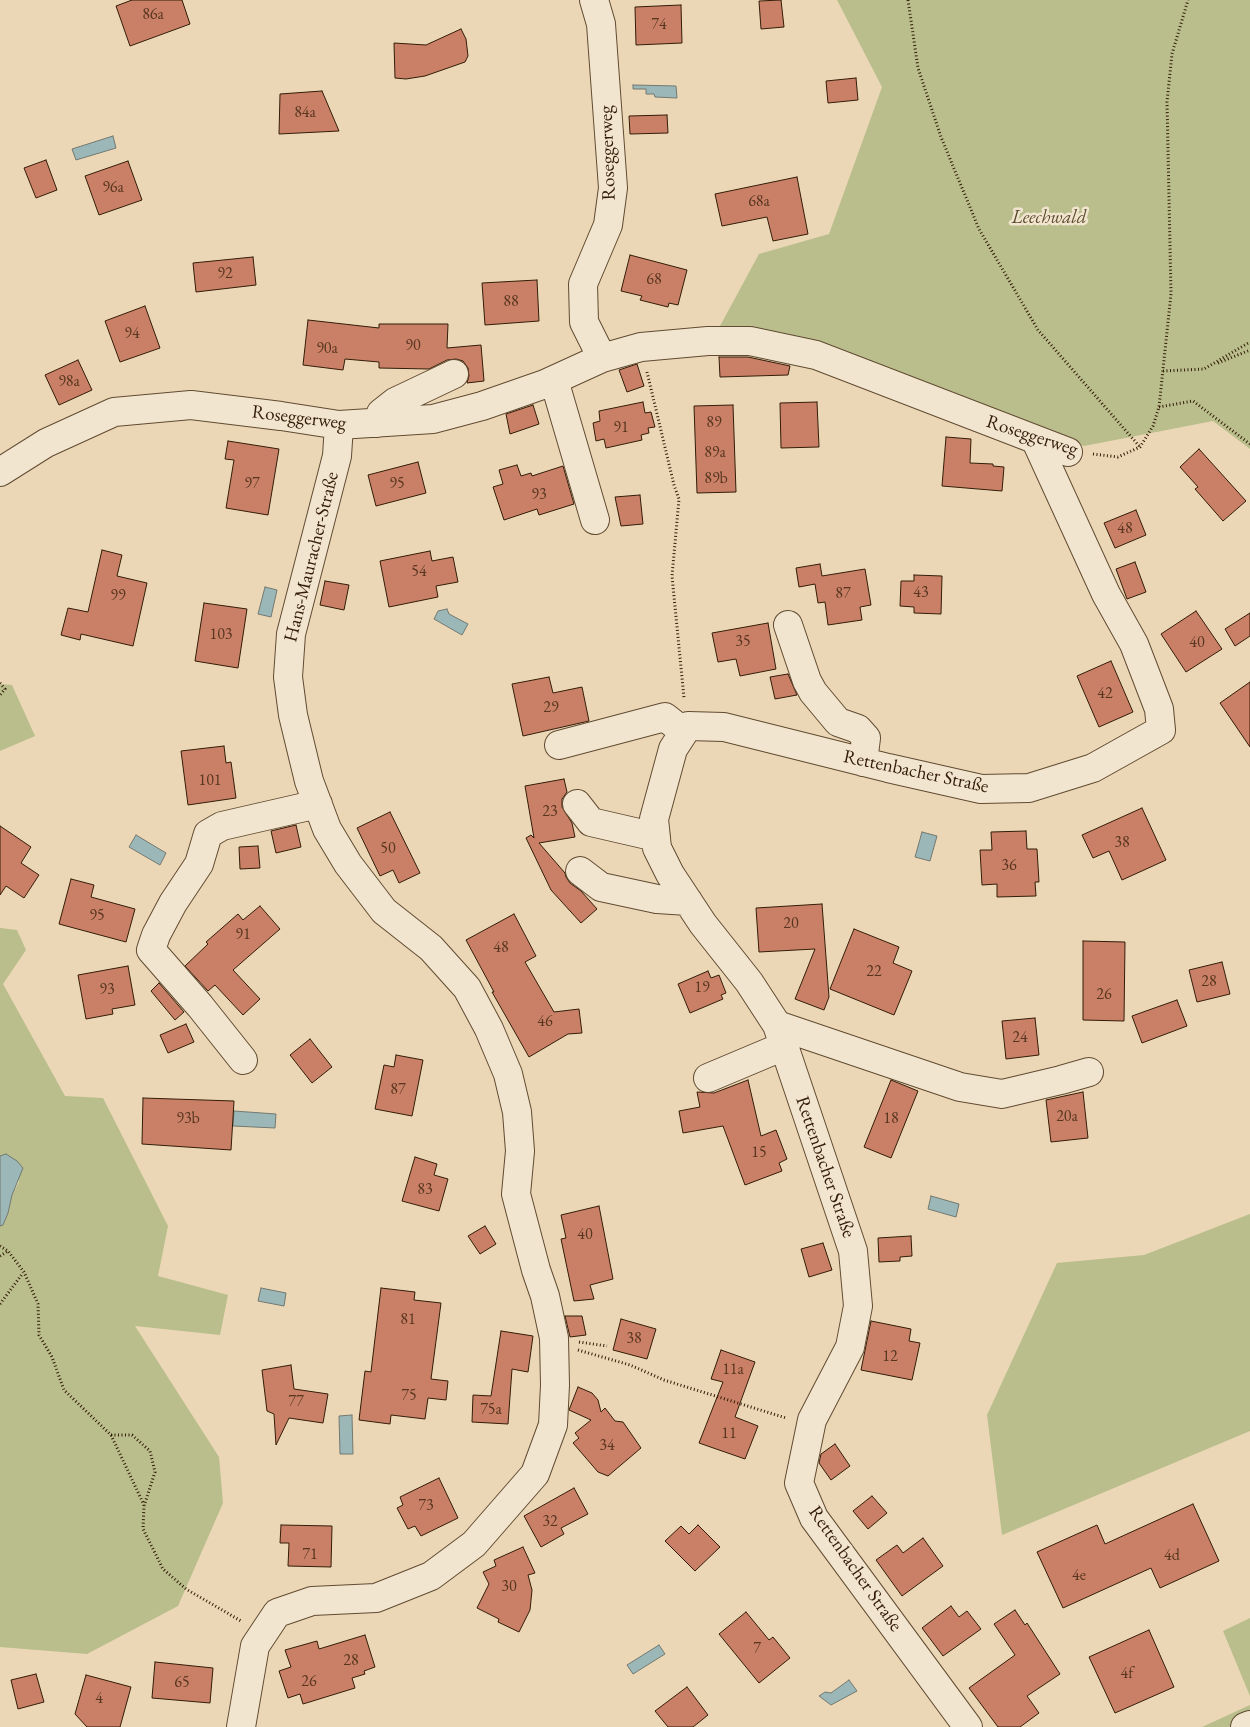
<!DOCTYPE html>
<meta charset="utf-8">
<style>
body{margin:0}
canvas{display:block;background:#ebd7b5}
</style>
<canvas width="1250" height="1727"></canvas>
<script>
const context = document.querySelector('canvas').getContext('2d');
context.lineJoin = 'round';
function fill(path, color) { context.fillStyle = color; context.fill(path, 'evenodd'); }
const shape = rows => new Path2D(rows.map(r => 'M' + r).join(''));
function strokePath(path, color, width, dash) { context.strokeStyle = color; context.lineWidth = width; context.lineCap = dash ? 'butt' : 'round'; context.setLineDash(dash || []); context.stroke(path); }
function label(font, color, halo, rows, align = 'center') {
  context.font = font + ' "EB Garamond",serif'; context.lineWidth = 5; context.setLineDash([]); context.textBaseline = 'middle'; context.strokeStyle = halo; context.fillStyle = color; for (const [text, x, y, turn = 0] of rows) {
    context.save(); context.translate(x, y); context.rotate((+turn || 0) * Math.PI / 180); context.textAlign = isNaN(turn) ? turn : align; if (halo) context.strokeText(text, 0, 0); context.fillText(text, 0, 0); context.restore();
  }
}
fill(shape([
 [837,0,1250,0,1250,449,1213,421,1084,446,818,347,720,326,759,254,829,234,882,87],
 [0,684,12,685,35,736,0,751],
 [0,928,17,930,26,950,3,984,65,1096,103,1098,168,1226,158,1276,228,1295,220,1335,135,1326,219,1457,223,1503,178,1606,87,1654,0,1647,0,1226,3,1225,8,1213,12,1195,19,1182,6,1154,0,1156],
 [1250,1214,1250,1431,1002,1535,987,1415,1057,1263,1144,1255],
 [1250,1618,1250,1696,1223,1631],
 [1250,1705,1250,1727,1202,1727]
]), '#b9be8c');
const water = shape([
 [633,85,676,86,677,98,655,97,654,94,646,94,646,89,633,89,633,85],
 [113,136,116,148,76,160,72,149,113,136],
 [265,587,277,590,271,617,258,614,265,587],
 [447,609,449,614,468,624,462,635,434,619,438,611,447,609],
 [922,832,937,836,930,861,915,857,922,832],
 [136,835,166,853,160,865,129,847,136,835],
 [234,1111,276,1114,275,1128,233,1126,234,1111],
 [6,1154,17,1161,23,1168,12,1195,8,1213,3,1225,0,1226,0,1156,6,1154],
 [931,1196,959,1204,956,1217,928,1209,931,1196],
 [261,1288,286,1293,284,1306,258,1301,261,1288],
 [352,1415,353,1454,340,1454,339,1416,352,1415],
 [659,1645,665,1654,633,1674,627,1665,659,1645],
 [849,1680,857,1691,831,1705,819,1696,825,1692,831,1693,849,1680]
]);
fill(water, '#9cb7b7');
strokePath(water, '#727971', 1);
const building = shape([
 [132,0,182,0,190,24,130,46,116,6,132,0],
 [781,0,784,27,761,29,759,1,781,0],
 [681,5,682,43,636,45,635,7,681,5],
 [461,29,466,39,468,56,465,62,425,76,406,79,395,78,394,43,426,45,461,29],
 [856,78,858,100,828,103,826,81,856,78],
 [322,91,339,131,279,134,280,94,322,91],
 [667,115,668,133,630,134,629,116,667,115],
 [46,160,57,190,36,198,24,168,46,160],
 [128,161,142,200,99,215,85,176,128,161],
 [797,177,808,234,773,241,767,217,722,226,715,194,797,177],
 [630,255,687,270,678,305,669,303,668,307,640,300,642,296,621,291,630,255],
 [253,257,256,285,196,292,193,263,253,257],
 [537,280,539,321,485,325,482,283,537,280],
 [145,306,160,348,120,362,105,321,145,306],
 [308,320,379,328,379,324,448,324,447,348,481,345,484,381,467,383,469,376,468,368,463,361,456,359,447,360,429,369,379,368,379,362,345,359,343,370,303,365,308,320],
 [719,357,748,357,790,366,788,375,720,377,719,357],
 [78,360,92,390,59,405,45,375,78,360],
 [637,364,644,386,627,392,619,370,637,364],
 [643,402,645,413,651,412,655,427,648,428,649,433,641,435,642,440,606,448,604,439,596,441,593,423,600,421,599,411,643,402],
 [817,402,819,447,781,448,780,403,817,402],
 [533,405,539,424,510,434,506,414,533,405],
 [733,405,736,492,697,493,694,406,733,405],
 [946,437,971,439,970,463,993,464,993,466,1004,467,1002,491,942,486,946,437],
 [228,441,279,449,268,515,226,508,234,460,225,459,228,441],
 [1199,449,1246,501,1223,521,1195,489,1198,487,1180,467,1199,449],
 [418,462,426,493,376,506,368,475,418,462],
 [517,465,521,476,531,473,532,476,563,466,574,504,539,515,537,509,504,520,493,487,503,484,499,470,517,465],
 [640,495,643,524,621,526,615,497,640,495],
 [1136,510,1146,535,1115,548,1104,523,1136,510],
 [102,550,122,555,117,576,147,583,133,646,81,634,80,640,61,635,68,608,88,612,102,550],
 [430,551,432,561,453,557,458,582,436,586,438,597,389,607,380,561,430,551],
 [1135,562,1146,592,1127,599,1116,569,1135,562],
 [820,564,822,576,865,569,871,605,860,607,862,620,828,625,825,602,818,603,815,584,799,587,796,568,820,564],
 [914,575,942,576,941,614,914,613,914,607,900,606,901,581,914,581,914,575],
 [325,581,349,585,344,610,320,605,325,581],
 [204,603,247,609,238,668,195,661,204,603],
 [1196,611,1222,649,1186,672,1161,634,1196,611],
 [1250,613,1250,636,1235,646,1225,629,1250,613],
 [768,623,776,669,740,676,736,659,718,662,712,633,768,623],
 [1111,661,1133,712,1099,727,1077,676,1111,661],
 [788,674,797,695,775,699,770,677,788,674],
 [549,677,553,693,582,687,589,721,523,736,512,684,549,677],
 [1250,682,1250,747,1220,703,1250,682],
 [224,746,226,763,231,762,236,798,188,805,181,751,224,746],
 [564,779,567,792,562,799,562,807,572,823,575,837,539,843,565,873,566,877,570,883,581,891,597,909,581,923,551,890,526,838,531,835,534,838,525,786,564,779],
 [1142,808,1166,860,1122,880,1109,851,1093,858,1082,835,1142,808],
 [390,812,420,873,399,883,393,870,380,876,357,828,390,812],
 [296,825,301,847,276,853,271,831,296,825],
 [0,826,31,847,21,863,39,875,24,898,6,886,0,895,0,826],
 [1026,831,1027,849,1037,849,1039,882,1035,882,1036,896,997,897,997,884,982,885,980,850,992,850,991,832,1026,831],
 [258,846,260,868,240,869,239,847,258,846],
 [71,879,94,885,91,897,135,909,126,942,59,924,71,879],
 [822,904,829,997,824,1010,795,999,815,949,759,952,756,908,822,904],
 [260,906,280,929,233,970,260,999,243,1015,215,985,208,991,185,966,208,944,206,942,238,914,243,920,260,906],
 [514,914,536,956,525,962,554,1012,579,1009,582,1033,568,1034,529,1057,492,992,494,992,466,940,514,914],
 [854,929,899,947,893,963,912,971,894,1015,830,989,854,929],
 [1083,941,1125,942,1124,1021,1083,1020,1083,941],
 [1222,962,1230,994,1197,1002,1189,970,1222,962],
 [128,966,135,1005,112,1009,113,1014,86,1019,78,975,128,966],
 [708,971,711,978,719,975,726,993,721,995,723,999,690,1013,678,984,708,971],
 [159,983,184,1012,175,1020,151,991,159,983],
 [1177,1000,1187,1026,1142,1043,1132,1016,1177,1000],
 [1035,1018,1039,1055,1006,1059,1002,1021,1035,1018],
 [186,1024,194,1042,168,1053,160,1035,186,1024],
 [310,1039,332,1067,312,1083,290,1055,310,1039],
 [396,1055,423,1060,412,1116,375,1109,384,1065,394,1067,396,1055],
 [748,1080,761,1136,776,1130,787,1159,779,1163,782,1171,745,1185,723,1126,683,1133,679,1111,700,1107,697,1092,714,1093,748,1080],
 [891,1080,918,1091,891,1158,864,1147,891,1080],
 [1083,1092,1088,1138,1051,1142,1046,1100,1083,1092],
 [143,1098,234,1101,231,1150,142,1144,143,1098],
 [415,1157,437,1164,434,1175,448,1179,439,1211,402,1201,415,1157],
 [599,1206,613,1279,590,1285,594,1299,574,1301,561,1239,566,1238,561,1215,599,1206],
 [485,1226,496,1244,480,1254,468,1236,485,1226],
 [911,1236,912,1256,900,1257,900,1261,879,1262,878,1238,911,1236],
 [823,1243,832,1270,809,1277,801,1249,823,1243],
 [381,1288,415,1292,414,1300,441,1303,431,1379,448,1381,446,1400,428,1398,425,1419,391,1415,390,1424,359,1420,365,1371,371,1372,381,1288],
 [565,1316,582,1316,586,1335,570,1337,565,1316],
 [621,1319,656,1329,647,1359,613,1350,621,1319],
 [871,1321,911,1329,909,1341,920,1343,912,1380,861,1370,871,1321],
 [501,1331,533,1336,528,1372,512,1369,508,1424,472,1422,473,1395,491,1396,501,1331],
 [721,1350,755,1362,735,1417,758,1426,745,1459,699,1443,723,1382,711,1379,721,1350],
 [291,1365,294,1389,328,1394,323,1423,289,1418,276,1445,274,1414,267,1411,262,1370,291,1365],
 [578,1387,592,1393,598,1400,601,1412,605,1408,615,1421,623,1422,641,1448,608,1476,598,1472,573,1443,579,1438,575,1433,591,1420,569,1410,578,1387],
 [835,1444,850,1466,831,1480,819,1463,821,1454,835,1444],
 [439,1478,458,1518,421,1536,415,1526,408,1529,397,1508,403,1505,400,1497,439,1478],
 [574,1488,588,1514,561,1528,564,1534,541,1547,524,1516,574,1488],
 [872,1496,887,1513,868,1529,853,1511,872,1496],
 [1193,1504,1219,1561,1160,1588,1151,1568,1063,1608,1037,1552,1097,1525,1105,1544,1193,1504],
 [281,1525,332,1526,331,1567,288,1566,289,1543,280,1543,281,1525],
 [698,1525,720,1547,695,1571,665,1541,681,1526,689,1534,698,1525],
 [923,1538,943,1566,902,1596,876,1560,897,1545,903,1553,923,1538],
 [523,1547,535,1573,528,1575,532,1590,530,1610,519,1632,498,1622,499,1619,477,1608,489,1584,483,1572,496,1566,494,1560,523,1547],
 [951,1606,959,1617,967,1611,981,1629,943,1656,922,1628,951,1606],
 [1015,1610,1025,1625,1027,1623,1060,1674,1027,1696,1039,1713,1020,1727,998,1727,969,1688,1015,1655,994,1624,1015,1610],
 [746,1612,769,1640,773,1637,790,1658,759,1683,719,1634,746,1612],
 [1149,1630,1174,1687,1115,1713,1089,1657,1149,1630],
 [365,1635,375,1667,364,1671,365,1674,352,1678,355,1688,303,1704,300,1694,288,1698,279,1671,291,1667,285,1650,317,1641,319,1649,365,1635],
 [155,1662,213,1668,210,1703,152,1698,155,1662],
 [36,1674,44,1702,18,1709,11,1680,36,1674],
 [86,1675,131,1687,120,1727,87,1727,75,1714,86,1675],
 [687,1687,708,1715,693,1727,668,1727,655,1711,687,1687]
]);
fill(building, '#c98067');
strokePath(building, '#331c07', 1);
const minor = shape([
 [594,0,601,24,613,188,608,225,583,284,584,322,602,358],
 [554,380,595,520],
 [377,423,381,413,395,402,454,374],
 [0,472,46,443,114,412,191,405,281,416,339,425,433,419,482,406,545,384,602,358,641,347,708,341,750,341,816,355,1068,452],
 [788,625,807,681,813,692,838,722,858,729,866,738,863,762],
 [559,745,665,717,684,732],
 [577,804,591,822,656,837],
 [580,871,601,887,657,899,688,901],
 [777,1025,960,1087,1002,1094,1061,1080,1089,1072],
 [243,1060,200,1006,151,950,156,935,173,903,199,864,208,834,222,826,318,804],
 [708,1078,784,1046],
 [241,1727,255,1646,277,1613,312,1601,376,1598,431,1576,474,1544,535,1474,553,1425,555,1385,554,1338,545,1296,536,1270,516,1194,520,1151,517,1112,508,1074,489,1029,467,988,431,948,384,911,348,864,327,829,309,781,293,715,288,677,291,634,337,456,339,425],
 [968,1727,814,1518,799,1483,812,1420,850,1347,858,1306,853,1251,777,1025,749,982,703,924,670,874,657,848,654,819,673,749,688,726,724,727,888,768,981,789,1029,788,1093,768,1161,730,1159,709,1134,644,1106,594,1036,441],
 [1245,1727,1250,1725]
]);
strokePath(minor, '#614b32', 30);
strokePath(shape([
 [908,0,918,68,941,137,979,229,1038,330,1140,447],
 [1218,363,1250,350],
 [1163,371,1204,369,1250,342],
 [647,372,674,485,679,499,672,576,684,698],
 [1159,407,1193,401,1250,444],
 [1093,454,1118,457,1140,447,1153,426,1159,407,1171,294,1167,102,1172,54,1188,0],
 [0,683,5,689,0,695],
 [0,1246,8,1251,24,1272,38,1304,39,1335,52,1357,64,1390,111,1435,132,1435,150,1451,155,1472,144,1506,143,1529,163,1569,186,1589,241,1621],
 [0,1256,8,1251],
 [0,1304,23,1273],
 [579,1342,607,1346],
 [578,1350,630,1365,664,1380,786,1418],
 [111,1435,144,1505]
]), '#331c07', 3, [1, 2.5]);
strokePath(minor, '#f2e5cf', 28);
label('16px', '#58351f', null, [
 ["86a",153,15],
 ["74",659,25],
 ["84a",305,113],
 ["96a",113,188],
 ["68a",759,202],
 ["92",225,274],
 ["68",654,280],
 ["88",511,302],
 ["94",132,334],
 ["90",413,346],
 ["90a",327,349],
 ["98a",69,382],
 ["89",714,423],
 ["91",621,428],
 ["89a",715,453],
 ["89b",716,479],
 ["97",252,484],
 ["95",397,484],
 ["93",539,495],
 ["48",1125,529],
 ["54",419,572],
 ["43",921,593],
 ["87",843,594],
 ["99",118,596],
 ["103",221,635],
 ["35",743,642],
 ["40",1197,643],
 ["42",1105,694],
 ["29",551,708],
 ["101",210,781],
 ["23",550,812],
 ["38",1122,843],
 ["50",388,849],
 ["36",1009,866],
 ["95",97,916],
 ["20",791,924],
 ["91",243,935],
 ["48",501,948],
 ["22",874,972],
 ["28",1209,982],
 ["19",702,988],
 ["93",107,990],
 ["26",1104,995],
 ["46",545,1022],
 ["24",1020,1038],
 ["87",398,1090],
 ["20a",1067,1117],
 ["93b",188,1119],
 ["18",891,1119],
 ["15",759,1153],
 ["83",425,1190],
 ["40",585,1235],
 ["81",408,1320],
 ["38",634,1339],
 ["12",890,1357],
 ["11a",733,1370],
 ["75",409,1396],
 ["77",296,1402],
 ["75a",491,1410],
 ["11",729,1434],
 ["34",607,1446],
 ["73",426,1506],
 ["32",550,1522],
 ["71",310,1555],
 ["4d",1172,1556],
 ["4e",1079,1576],
 ["30",509,1587],
 ["7",757,1649],
 ["28",351,1661],
 ["4f",1127,1674],
 ["26",309,1682],
 ["65",182,1683],
 ["4",99,1699]
]);
label('19px', '#331c07', '#f2e5cf', [
 ["Roseggerweg",608,153,-92],
 ["Roseggerweg",299,418,7],
 ["Roseggerweg",1032,436,18],
 ["Hans-Mauracher-Straße",312,557,-76],
 ["Rettenbacher Straße",916,772,12],
 ["Rettenbacher Straße",825,1167,71],
 ["Rettenbacher Straße",855,1569,55]
]);
label('italic 19px', '#5b4d2f', '#f2e5cf', [
 ["Leechwald",1049,218]
]);
</script>
